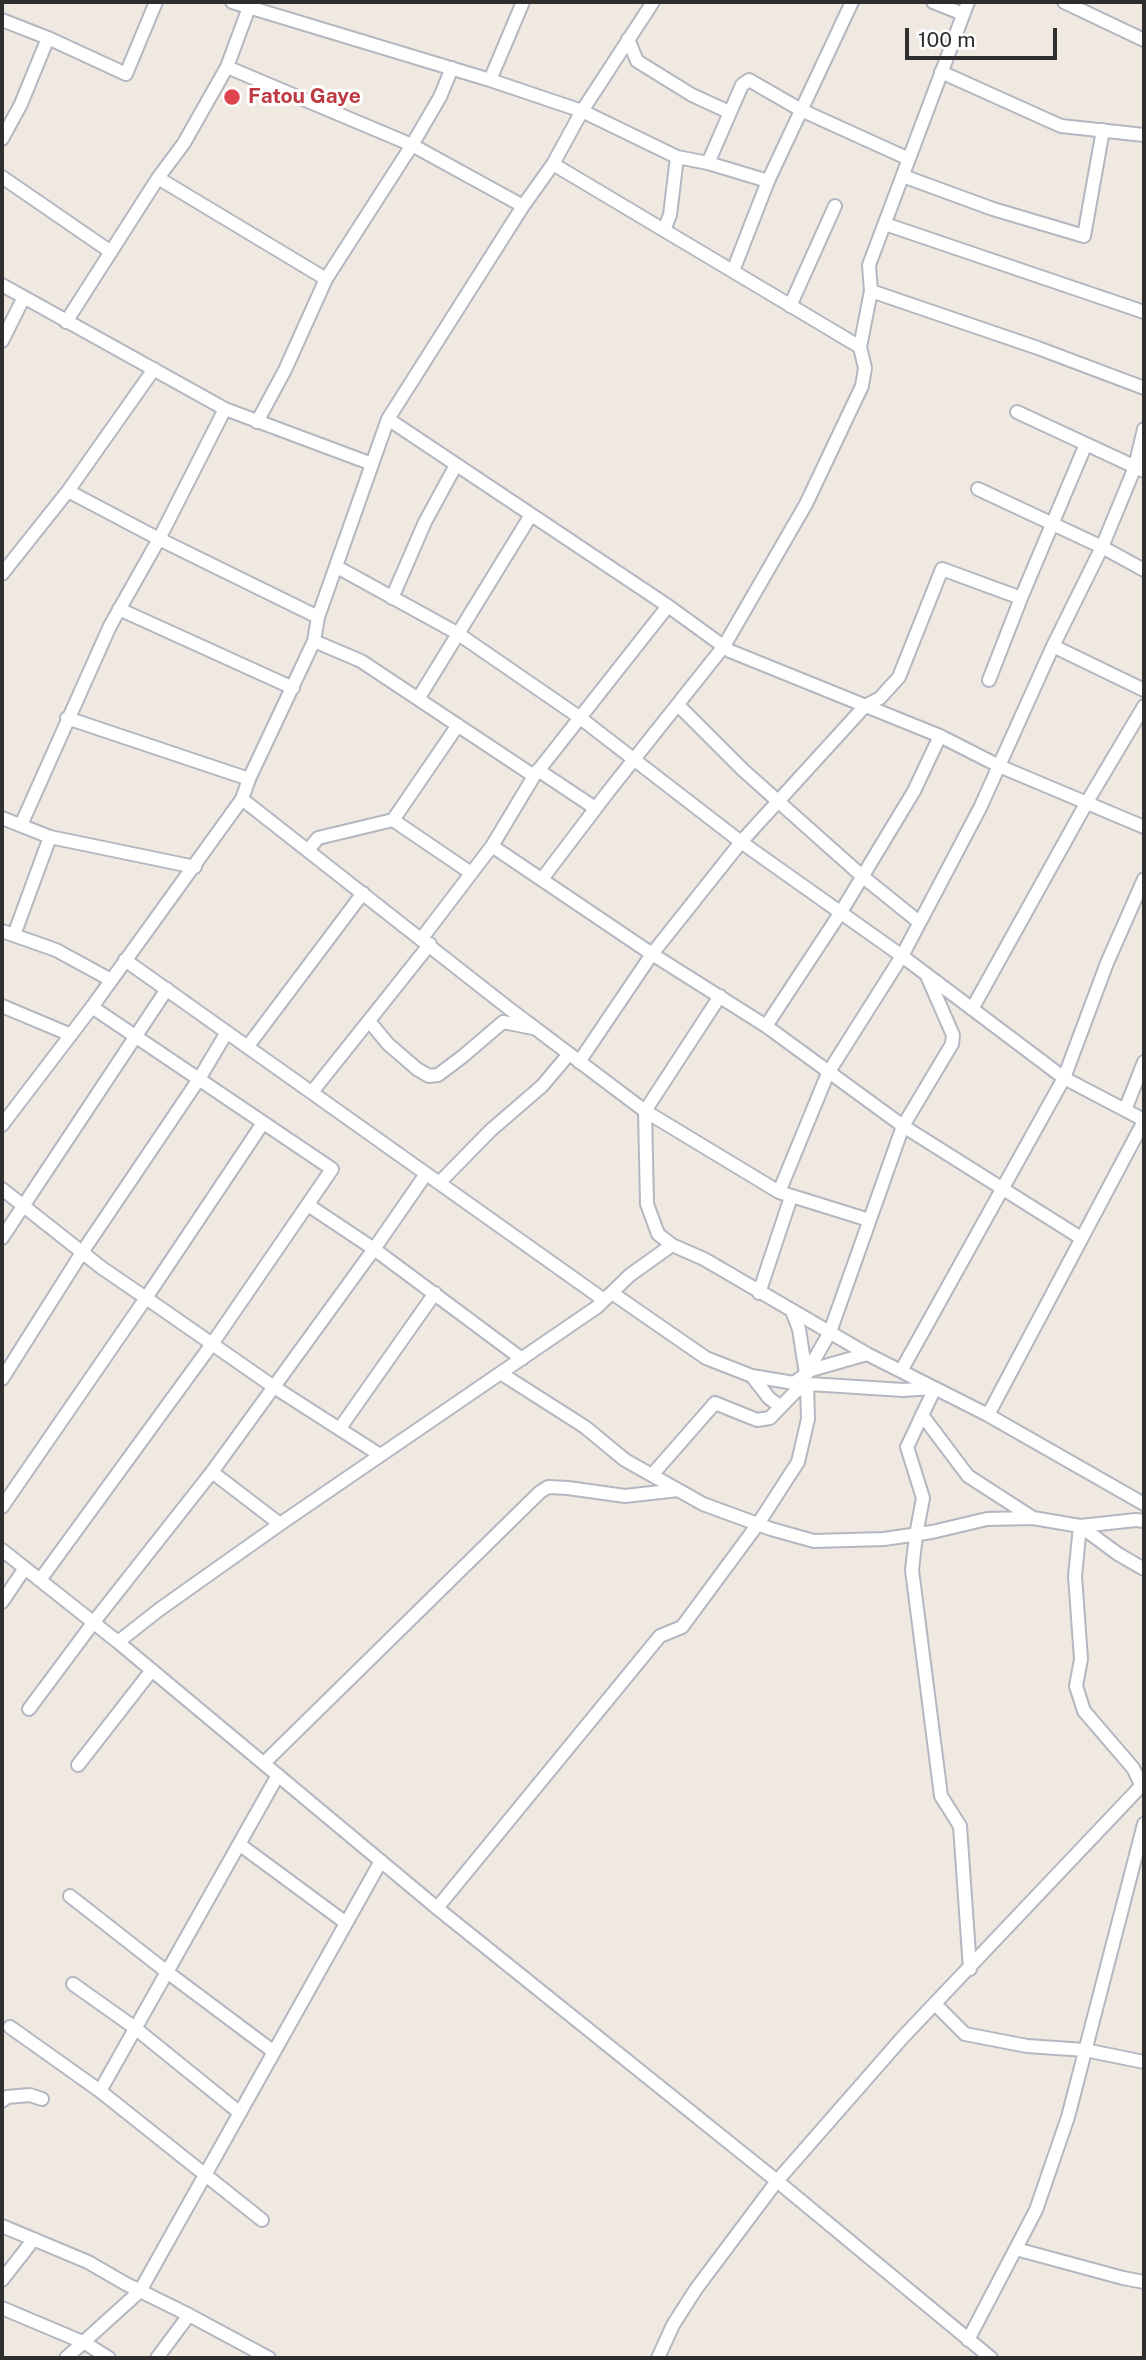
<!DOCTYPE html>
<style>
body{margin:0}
#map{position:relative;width:1146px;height:2360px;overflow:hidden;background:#efe9e1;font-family:"Public Sans",sans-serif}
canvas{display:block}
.frame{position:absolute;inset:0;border:4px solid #2e2e2e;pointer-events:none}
.scale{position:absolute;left:905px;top:28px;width:152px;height:32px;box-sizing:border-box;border:4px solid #2e2e2e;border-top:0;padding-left:9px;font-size:21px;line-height:24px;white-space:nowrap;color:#2e2e2e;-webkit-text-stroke:5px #fff;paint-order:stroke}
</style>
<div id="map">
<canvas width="1146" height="2360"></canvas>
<div class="frame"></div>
<div class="scale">100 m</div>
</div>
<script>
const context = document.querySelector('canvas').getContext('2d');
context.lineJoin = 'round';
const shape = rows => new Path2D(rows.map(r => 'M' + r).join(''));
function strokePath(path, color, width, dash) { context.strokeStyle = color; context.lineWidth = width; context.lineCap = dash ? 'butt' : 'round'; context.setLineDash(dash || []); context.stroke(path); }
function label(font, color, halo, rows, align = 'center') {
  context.font = font + ' "Public Sans",sans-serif'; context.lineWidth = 6; context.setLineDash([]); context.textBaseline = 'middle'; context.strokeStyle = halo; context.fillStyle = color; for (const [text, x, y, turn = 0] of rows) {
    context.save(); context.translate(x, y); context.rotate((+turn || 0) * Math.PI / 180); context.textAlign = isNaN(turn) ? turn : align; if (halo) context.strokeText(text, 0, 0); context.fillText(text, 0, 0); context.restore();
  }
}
const minor = shape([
 [232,2,490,80,582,111,677,157,708,163,768,181],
 [933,2,963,14],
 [1064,2,1144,40],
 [2,20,48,38,126,74,156,2],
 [628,39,637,61,692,95,729,112],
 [227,67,412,145,523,206],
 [941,72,1061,126,1144,135],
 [490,80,523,2],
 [2,139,21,104,48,38],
 [708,163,742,85,749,80,801,110,909,159],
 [553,164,860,347],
 [903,176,993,209,1084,236,1103,130],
 [2,177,111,252],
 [158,178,326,279],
 [885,224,1144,312],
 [664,230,670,215,677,157],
 [733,271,768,181,852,2],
 [2,285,225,409,372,464],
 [871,291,1038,348,1144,388],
 [790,306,835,206],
 [66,322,158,178,184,143,227,67,251,2],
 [2,341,23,299],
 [1017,412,1144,471],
 [388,419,668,606,730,651,940,736,999,766,1144,827],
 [257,422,285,370,326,279,412,145,440,97,452,68],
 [978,489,1102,547,1144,570],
 [68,491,159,539,318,617],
 [337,567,457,633,579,717,741,842,902,956,1064,1078,1144,1120],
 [2,574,68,491,154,369],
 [392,598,425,522,456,465],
 [119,609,293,688],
 [314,641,361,661,534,776],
 [1053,646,1144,690],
 [989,680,1021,598],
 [418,699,531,515],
 [678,705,743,770,862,876,919,922],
 [67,718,249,779],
 [538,770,595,808],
 [242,799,507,1007,645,1111,779,1192,869,1220],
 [2,818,50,837,195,867],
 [393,820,471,873],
 [21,825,110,626,159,539,225,409],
 [492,846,652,954,766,1026,903,1126,1081,1238],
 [309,849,318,838,393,820,458,725],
 [542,879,608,792,724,646,806,504,862,386,865,368,860,347,871,291,869,265,968,2],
 [2,931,56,950,111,980],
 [14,935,50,837],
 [422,938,492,846,534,776,668,606],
 [125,960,604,1300],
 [720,996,645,1111,647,1204,658,1234,672,1245,704,1259,867,1354,988,1415,1144,1504],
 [2,1006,71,1035],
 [972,1009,1087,802,1144,706],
 [369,1021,388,1044,417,1069,429,1076,438,1075,462,1057,503,1022,533,1028],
 [766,1026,841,912,914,791,940,736],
 [248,1046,363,893],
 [579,1062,652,954,741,842,865,706,880,698,899,677,942,569,1021,598,1086,444],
 [312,1092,430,944],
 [1125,1110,1144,1062],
 [2,1125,92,1007,242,799,249,779,314,641,318,617,388,419,523,206,553,164,582,111,653,2],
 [426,1174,374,1249,522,1359],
 [439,1183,491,1130,542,1086,569,1054],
 [2,1189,102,1268,146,1298,263,1123],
 [779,1192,828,1073,902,956,980,808,1053,646,1102,547,1135,467,1144,429],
 [2,1238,167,989],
 [612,1293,706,1358,752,1376,794,1383,811,1370,867,1354],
 [759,1293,791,1197],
 [792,1311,799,1329,806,1374],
 [901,1371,1064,1078,1107,963,1144,879],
 [502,1374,585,1427,625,1460,703,1504,771,1529,814,1541,884,1539,932,1532,987,1519,1033,1518,1080,1526,1136,1520,1144,1521],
 [806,1374,830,1332,903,1126,952,1044,953,1035,928,978],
 [752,1376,769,1398,781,1407],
 [2,1379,83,1251,199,1079,227,1032],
 [794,1383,903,1390,935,1388,907,1447,923,1498,916,1535,912,1570,941,1796,960,1826,970,1969],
 [922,1415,968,1476,1033,1518],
 [988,1415,1144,1121],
 [340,1428,435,1293],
 [212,1472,280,1524],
 [652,1475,715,1403,757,1420,770,1418,795,1392,807,1384],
 [2,1507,146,1298,274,1387,380,1455],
 [1080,1526,1075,1576,1081,1659,1076,1686,1084,1711,1133,1768,1142,1786],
 [1080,1526,1118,1554,1144,1569],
 [2,1550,118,1642,437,1908,777,2181,991,2358],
 [40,1580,212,1344,332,1169,92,1007],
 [2,1602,25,1568],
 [118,1642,160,1609,280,1524,597,1307,630,1275,672,1245],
 [29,1709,93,1623,212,1472,374,1249,308,1205],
 [264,1763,540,1492,548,1487,568,1488,625,1496,678,1490],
 [78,1765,152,1670],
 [239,1844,346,1923],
 [70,1896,167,1972,274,2052],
 [437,1908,660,1636,682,1627,758,1524,798,1462,808,1419,807,1384],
 [73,1984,135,2028,240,2113],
 [936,2005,965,2034,1027,2046,1085,2050,1144,2062],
 [10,2027,100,2091,262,2220],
 [100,2091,278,1775],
 [2,2101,7,2097,30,2095,42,2099],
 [2,2226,88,2262,126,2284,189,2315,269,2358],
 [1016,2249,1123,2278,1144,2282],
 [2,2280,34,2239],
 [2,2308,85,2343,109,2358],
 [968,2340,1036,2210,1068,2117,1144,1824],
 [66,2358,140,2291,381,1861],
 [157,2358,189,2315],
 [658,2358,673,2325,696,2289,777,2181,903,2037,1144,1783]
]);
strokePath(minor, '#b4b7c1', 16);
strokePath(minor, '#fff', 12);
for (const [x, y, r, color] of [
 [232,97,9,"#e0444e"]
]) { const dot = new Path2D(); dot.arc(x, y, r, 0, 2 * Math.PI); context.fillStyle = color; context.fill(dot); strokePath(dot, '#fff', 2.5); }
label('bold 21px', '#be3a42', '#fff', [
 ["Fatou Gaye",248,97]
], 'left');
</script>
